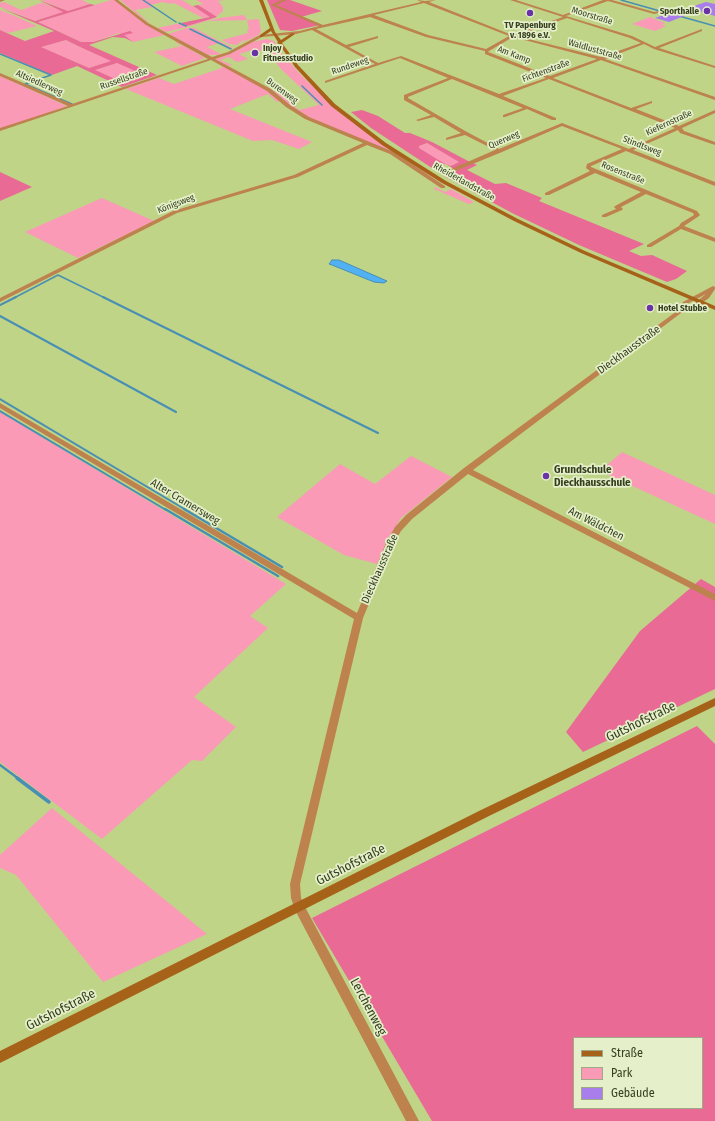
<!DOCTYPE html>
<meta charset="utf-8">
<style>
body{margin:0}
#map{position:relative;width:715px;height:1121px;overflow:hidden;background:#bfd487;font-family:"Fira Sans Condensed",sans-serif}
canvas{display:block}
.legend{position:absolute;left:573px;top:1037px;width:130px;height:72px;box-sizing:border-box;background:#e5f0ca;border:1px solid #9fa986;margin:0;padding:5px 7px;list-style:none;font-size:12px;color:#363f1f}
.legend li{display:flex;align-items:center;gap:8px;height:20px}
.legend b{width:20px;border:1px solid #9fa986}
</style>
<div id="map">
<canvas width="715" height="1121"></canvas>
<ul class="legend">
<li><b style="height:5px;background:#a76219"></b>Straße</li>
<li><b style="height:11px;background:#fa9ab7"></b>Park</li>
<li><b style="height:11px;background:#a97deb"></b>Gebäude</li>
</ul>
</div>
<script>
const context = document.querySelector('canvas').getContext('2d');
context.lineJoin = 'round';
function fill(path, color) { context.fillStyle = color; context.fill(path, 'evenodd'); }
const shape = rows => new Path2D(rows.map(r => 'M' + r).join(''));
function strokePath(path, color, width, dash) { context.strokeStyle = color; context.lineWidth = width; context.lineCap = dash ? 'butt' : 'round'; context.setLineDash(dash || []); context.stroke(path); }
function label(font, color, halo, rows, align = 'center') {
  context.font = font + ' "Fira Sans Condensed",sans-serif'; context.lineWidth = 3.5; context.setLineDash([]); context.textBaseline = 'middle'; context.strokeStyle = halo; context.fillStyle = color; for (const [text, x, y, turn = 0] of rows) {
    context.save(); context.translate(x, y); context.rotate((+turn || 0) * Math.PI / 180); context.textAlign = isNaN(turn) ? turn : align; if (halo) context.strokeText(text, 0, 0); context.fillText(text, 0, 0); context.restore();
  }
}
fill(shape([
 [41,0,82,0,90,4,68,11],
 [111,0,115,0,144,23,165,35,133,42,119,33,93,42,81,42,38,22],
 [120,0,182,0,211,17,203,18,174,3,170,4,163,2,150,5,153,7,135,10,149,23,148,23],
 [196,0,224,0,218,1,223,7,223,11,216,17,213,19,187,27,166,32,157,28,181,23,187,26,216,17,198,5,203,4],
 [4,2,21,10,44,2,45,4,64,12,35,21,0,7,0,3],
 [0,10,15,16,37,26,8,33,0,30],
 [244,15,247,20,259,19,261,31,260,34,253,37,262,34,239,44,245,40,243,40,237,45,229,44,222,40,248,33,247,30,249,29,247,20,209,21,220,18],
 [650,17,665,23,662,25,666,26,655,31,632,24],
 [187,28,194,28,233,48,231,49,219,43,207,47,221,54,229,52,217,55,208,55,168,34],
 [267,39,274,41,284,56,303,77,344,116,459,192,442,183,392,152,321,124,294,109,272,91,277,92,299,110,319,105,282,70,267,52,263,52,256,49,239,54,248,59,237,62,229,57,220,60,232,65,228,66,215,59,236,51,252,42],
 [66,40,78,46,112,61,89,68,40,47],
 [175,42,177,42,205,58,182,66,154,52,182,46],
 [117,63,142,74,122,82,94,70],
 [221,67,225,67,270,92,280,100,277,102,268,94,230,109,312,142,299,149,272,140,253,141,126,89,159,78,174,84,222,68],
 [0,76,67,106,0,130],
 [427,143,459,162,451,166,441,163,419,148,419,146],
 [435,187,445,192,451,189,474,202,469,204,434,189],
 [102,198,154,221,78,258,25,232],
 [0,412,286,584,250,616,268,628,194,697,236,727,202,761,192,760,102,839,0,762],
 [622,452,715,495,715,524,600,471],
 [411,456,452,477,401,518,388,539,377,564,344,555,277,517,340,464,375,484],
 [52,808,207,934,103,982,16,875,0,868,0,855]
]), '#fa9ab7');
fill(shape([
 [39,0,68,11,90,4,95,5,38,22,81,42,93,42,130,31,133,33,124,35,133,42,125,38,113,37,89,45,157,75,122,87,77,66,52,75,0,53,0,30,25,41,54,31,0,8,35,21,63,12],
 [66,40,78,46,111,61,89,68,41,47],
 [117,63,142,74,122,82,95,70],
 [267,0,290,0,322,11,301,17,320,25,292,31,280,30],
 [198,5,217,17,187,26,181,23,210,17,193,6],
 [362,110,378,116,405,133,410,133,432,142,470,162,454,169,447,165,451,166,459,162,427,143,419,146,419,148,445,164,435,168,443,173,441,174,371,128,351,112],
 [473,163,477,165,467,170,495,184,506,183,542,198,539,201,644,244,629,251,641,256,652,255,687,271,676,279,667,282,579,245,512,213,444,176],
 [0,172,32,187,0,201],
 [701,579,715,587,715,689,583,752,566,732,640,631],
 [697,726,715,744,715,1121,432,1121,312,918],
 [574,1038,702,1038,702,1108,574,1108]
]), '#e86a95');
const water = shape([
 [332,260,339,260,387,281,384,283,374,282,332,265,329,264,332,260]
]);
fill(water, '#51b1f2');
strokePath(water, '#498fb3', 1);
strokePath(shape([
 [143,0,176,22],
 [621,0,674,15],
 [679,16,715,26],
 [179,23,186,26],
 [190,29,231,49],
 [0,54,51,75,25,84,72,104],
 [302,86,322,105],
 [14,298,58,275,105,298]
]), '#498fb3', 1.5);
strokePath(shape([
 [103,297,378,433],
 [0,305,16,297],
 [0,316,176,412],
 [0,399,186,510],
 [0,411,166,510]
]), '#498fb3', 2);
strokePath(shape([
 [165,509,278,576],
 [184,509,282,567],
 [0,765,19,779]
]), '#498fb3', 2.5);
strokePath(shape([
 [17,778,49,802]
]), '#498fb3', 3.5);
fill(shape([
 [706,2,715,4,715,16,688,8],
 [687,9,689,14,669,22,655,18,666,14,670,15]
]), '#a97deb');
fill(shape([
 [0,0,5,0,0,2,0,0],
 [114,0,118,0,148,23,212,57,228,52,260,35,300,31,319,26,271,5,282,0,287,0,276,5,323,25,421,2,417,0,425,1,436,0,429,2,512,35,563,17,510,0,516,0,563,15,603,0,612,0,654,12,659,11,659,13,654,14,608,1,566,16,632,36,655,47,702,29,702,31,659,48,715,66,715,68,654,49,644,44,605,59,715,97,715,100,601,60,553,78,631,108,652,101,652,103,636,109,679,126,715,110,715,113,682,128,684,131,715,142,715,145,680,133,678,130,633,150,715,182,715,186,626,151,591,166,591,167,697,211,700,215,699,216,684,226,715,238,715,242,681,229,651,247,647,247,647,245,679,226,681,223,694,215,693,213,646,194,621,207,623,209,622,210,606,217,602,217,602,215,616,209,614,207,615,206,641,192,595,173,549,195,545,195,545,193,590,171,586,168,587,164,622,149,562,126,502,152,453,172,449,172,449,170,495,150,465,135,446,140,446,138,461,133,434,117,418,121,416,120,431,115,404,100,404,95,448,78,400,58,325,83,325,81,375,64,312,30,296,34,262,37,230,54,215,59,271,89,290,105,309,117,394,152,445,186,445,188,441,188,390,154,367,145,298,177,177,213,0,302,0,298,173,211,294,175,363,143,305,119,286,107,267,91,211,60,0,131,0,128,68,106,0,76,0,73,72,104,208,59,146,25,114,0],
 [424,3,509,36,486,49,428,35,374,15,424,3],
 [370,17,426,37,485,51,485,54,546,78,499,94,401,56,378,63,349,47,378,38,378,36,346,45,316,29,370,17],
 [567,18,630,38,641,43,601,57,516,36,567,18],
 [513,37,597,59,550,76,488,52,489,51,513,37],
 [452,79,523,108,503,115,503,117,505,117,527,109,552,120,556,120,556,118,503,96,549,79,675,128,629,149,562,123,499,149,467,132,408,98,408,97,452,79],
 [713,286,715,287,715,289,709,298,695,308,681,313,473,470,715,594,715,601,468,474,412,519,401,531,394,543,363,618,300,884,301,898,304,905,419,1121,406,1121,295,910,291,898,290,884,354,619,0,408,0,403,357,613,386,543,395,527,406,515,464,468,677,311,683,302,713,286],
 [706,294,691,306,685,308,687,304,706,294]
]), '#bd824e');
fill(shape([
 [259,0,263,0,275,32,281,40,292,33,295,34,282,43,298,65,335,104,386,143,446,181,518,219,585,251,715,306,715,310,581,253,514,221,442,183,382,145,331,106,295,67,279,44,277,43,278,42,271,31,262,37,260,37,260,35,270,28,259,0],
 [715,698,715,706,489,816,0,1063,0,1051,481,810,715,698]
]), '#a76219');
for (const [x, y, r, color] of [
 [707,11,4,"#6a32a8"],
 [530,13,4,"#6a32a8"],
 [255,53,4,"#6a32a8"],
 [650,308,4,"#6a32a8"],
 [546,476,4,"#6a32a8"]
]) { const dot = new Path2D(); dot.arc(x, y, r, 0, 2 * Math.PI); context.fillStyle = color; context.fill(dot); strokePath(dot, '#e5f0ca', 1.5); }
label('bold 9px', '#363f1f', '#e5f0ca', [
 ["Sporthalle",699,11,"right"],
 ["TV Papenburg",530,25,"center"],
 ["v. 1896 e.V.",530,35,"center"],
 ["Injoy",263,48],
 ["Fitnessstudio",263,58],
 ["Hotel Stubbe",658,308]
], 'left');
label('9px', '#363f1f', '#e5f0ca', [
 ["Moorstraße",592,16,17],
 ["Waldluststraße",595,50,16],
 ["Am Kamp",514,55,21],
 ["Rundeweg",350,66,-19],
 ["Fichtenstraße",546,71,-20],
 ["Russellstraße",124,79,-19],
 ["Altsiedlerweg",39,83,24],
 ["Burenweg",282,91,36],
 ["Kiefernstraße",669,123,-25],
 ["Querweg",504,140,-23],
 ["Stindtsweg",642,146,21],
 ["Rosenstraße",623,173,22],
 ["Rheiderlandstraße",464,182,29],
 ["Königsweg",176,204,-21]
]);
label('11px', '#363f1f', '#e5f0ca', [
 ["Dieckhausstraße",629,350,-36],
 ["Alter Cramersweg",185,502,31],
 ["Am Wäldchen",596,524,27],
 ["Dieckhausstraße",380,569,-66]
]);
label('bold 11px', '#363f1f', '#e5f0ca', [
 ["Grundschule",554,470],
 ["Dieckhausschule",554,483]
], 'left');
label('13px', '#363f1f', '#e5f0ca', [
 ["Gutshofstraße",641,722,-26],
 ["Gutshofstraße",351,865,-27],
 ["Lerchenweg",368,1007,62],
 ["Gutshofstraße",61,1010,-27]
]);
</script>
